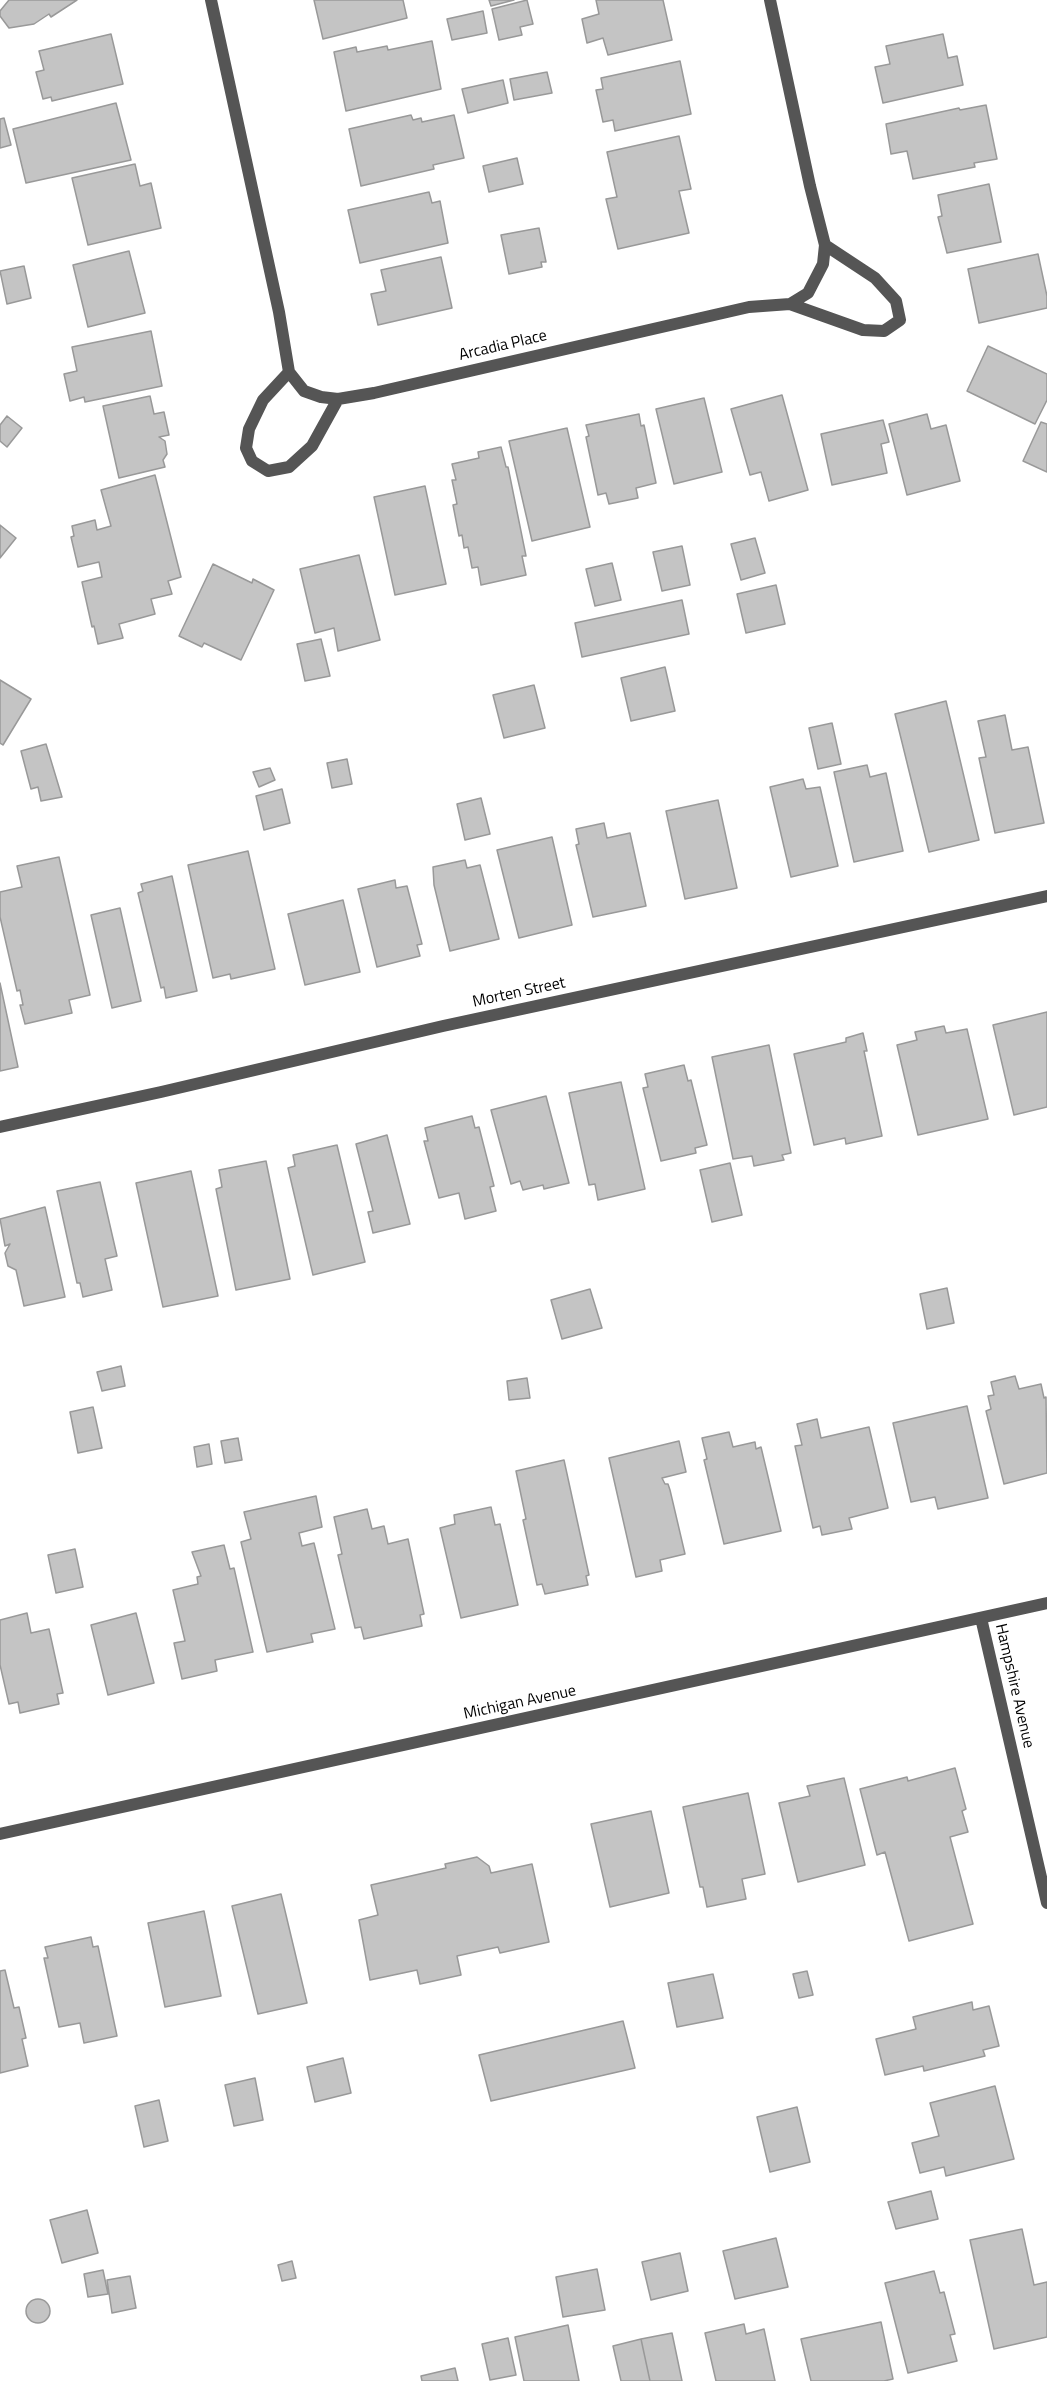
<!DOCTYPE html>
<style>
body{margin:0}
canvas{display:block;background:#fff}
</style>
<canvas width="1047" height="2381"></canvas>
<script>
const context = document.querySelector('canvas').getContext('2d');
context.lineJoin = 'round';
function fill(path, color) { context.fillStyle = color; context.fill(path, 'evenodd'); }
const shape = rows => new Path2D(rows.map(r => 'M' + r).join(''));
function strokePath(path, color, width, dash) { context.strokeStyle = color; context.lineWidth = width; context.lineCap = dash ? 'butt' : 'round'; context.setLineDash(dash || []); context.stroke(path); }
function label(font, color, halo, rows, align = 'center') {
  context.font = font + ' "Titillium Web",sans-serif'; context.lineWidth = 4.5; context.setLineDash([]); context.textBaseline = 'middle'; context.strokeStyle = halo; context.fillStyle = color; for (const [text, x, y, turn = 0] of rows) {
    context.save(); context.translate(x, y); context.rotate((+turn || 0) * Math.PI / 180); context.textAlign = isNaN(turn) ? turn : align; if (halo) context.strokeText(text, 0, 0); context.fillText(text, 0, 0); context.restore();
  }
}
const building = shape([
 [9,0,77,0,51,17,49,14,34,24,9,28,0,16,0,11,9,0],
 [314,0,403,0,407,18,323,39,314,0],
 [489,0,514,0,491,6,489,0],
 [527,0,533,24,520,27,522,35,499,40,492,9,527,0],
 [596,0,663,0,672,40,608,55,603,38,587,43,582,19,599,14,596,0],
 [483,11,487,33,452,40,447,19,483,11],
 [111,34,123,84,52,101,51,97,43,99,36,72,44,70,39,51,111,34],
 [943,34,948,58,957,56,963,85,883,103,875,67,890,64,886,46,943,34],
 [432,41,441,89,346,111,334,52,356,47,357,52,387,46,388,50,432,41],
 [680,61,691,114,615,131,613,120,603,122,596,90,603,89,601,78,680,61],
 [547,72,552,93,514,100,510,79,547,72],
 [503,80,508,103,468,113,462,89,503,80],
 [116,103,131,160,26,183,13,129,116,103],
 [986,105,997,159,974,163,975,167,913,179,907,151,891,154,886,124,959,108,960,110,986,105],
 [411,115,413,120,421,118,422,122,454,115,464,158,433,165,434,169,361,186,349,129,411,115],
 [4,118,11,145,0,148,0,119,4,118],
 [679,136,691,189,679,191,689,233,618,249,606,199,617,197,607,152,679,136],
 [517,158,523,184,489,192,483,166,517,158],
 [135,164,140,186,151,183,161,228,88,245,72,178,135,164],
 [989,184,1001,242,947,253,938,217,942,216,938,195,989,184],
 [429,192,432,203,440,201,448,243,360,263,348,210,429,192],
 [539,228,546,262,541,262,542,267,509,274,501,235,539,228],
 [129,251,145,313,88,327,73,265,129,251],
 [1038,254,1047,296,1047,308,979,323,968,269,1038,254],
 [441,257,452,308,378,325,371,294,386,291,381,270,441,257],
 [24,266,31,298,7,304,0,271,24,266],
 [151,331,162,386,85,402,84,397,70,401,64,374,77,371,72,347,151,331],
 [988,346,1047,374,1047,400,1035,424,967,391,988,346],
 [782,395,808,490,769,501,761,472,750,475,731,409,782,395],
 [150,396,154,414,164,412,169,435,159,437,165,441,167,454,163,460,165,467,119,478,103,406,150,396],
 [704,398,722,472,674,484,656,409,704,398],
 [639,414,641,426,644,425,656,483,636,488,638,498,609,504,606,493,598,495,586,437,589,436,586,425,639,414],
 [927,414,931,429,946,425,960,481,907,495,889,424,927,414],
 [7,416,22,428,7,447,0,441,0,425,7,416],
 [883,420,889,442,881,444,887,473,832,485,821,434,883,420],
 [1041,422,1047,424,1047,472,1023,461,1041,422],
 [567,428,590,527,532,541,509,441,567,428],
 [501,447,506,467,508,467,526,556,522,556,526,575,481,585,478,567,472,568,468,547,464,548,462,535,459,536,453,505,457,504,452,480,456,480,452,464,479,458,478,452,501,447],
 [155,475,181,577,168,581,172,594,151,599,155,614,119,624,123,638,98,644,94,626,92,627,82,582,102,577,99,562,78,567,71,537,74,536,72,526,95,520,97,530,111,526,101,490,155,475],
 [425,486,446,584,395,595,374,497,425,486],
 [0,525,16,538,0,558,0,525],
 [755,538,765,573,741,580,731,544,755,538],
 [682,546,690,585,662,591,653,552,682,546],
 [359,555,380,640,338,651,334,628,315,633,300,569,359,555],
 [612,563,621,600,595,606,586,569,612,563],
 [213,564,252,583,253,579,274,590,241,660,204,643,202,647,179,636,213,564],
 [776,585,785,624,746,633,737,594,776,585],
 [682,600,689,634,582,657,575,623,682,600],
 [321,639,330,676,305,681,297,644,321,639],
 [665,667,675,711,631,721,621,678,665,667],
 [0,680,31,699,3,745,0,743,0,680],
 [534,685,545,728,504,738,493,695,534,685],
 [946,701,979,840,929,852,895,714,946,701],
 [1005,715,1012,750,1028,747,1044,823,995,833,979,758,986,757,978,721,1005,715],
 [832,723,841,764,818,769,809,728,832,723],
 [46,744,62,797,41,801,38,787,31,789,21,751,46,744],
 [347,759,352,784,332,788,327,763,347,759],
 [867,765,870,777,886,773,903,851,854,862,834,772,867,765],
 [270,768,275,780,259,787,253,772,270,768],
 [803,779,806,789,820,787,838,866,791,877,770,787,803,779],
 [282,789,290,823,264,830,256,796,282,789],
 [481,798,490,834,465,840,457,804,481,798],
 [718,800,737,888,685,899,666,811,718,800],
 [604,823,607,838,630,833,646,906,593,917,576,845,579,844,576,829,604,823],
 [552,837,572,925,519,938,497,850,552,837],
 [248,851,275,969,231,979,230,974,213,978,188,865,248,851],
 [59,857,90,995,69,1000,72,1013,25,1024,20,1005,23,1005,20,990,17,991,0,917,0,892,22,887,17,866,59,857],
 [465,860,467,868,480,865,499,939,450,951,434,885,433,867,465,860],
 [172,876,197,991,166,998,164,987,161,988,138,893,143,891,141,884,172,876],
 [395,880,396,888,407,886,422,944,417,945,420,956,377,967,358,889,395,880],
 [343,900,360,972,305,985,288,914,343,900],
 [120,908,141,1001,112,1008,91,915,120,908],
 [0,983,18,1067,0,1071,0,983],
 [1047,1012,1047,1107,1014,1115,993,1025,1047,1012],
 [944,1026,946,1033,967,1029,988,1119,918,1135,897,1045,917,1040,915,1032,944,1026],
 [863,1033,867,1051,864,1051,882,1136,846,1144,845,1138,814,1145,794,1054,846,1042,846,1038,863,1033],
 [769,1045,791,1153,782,1155,784,1160,754,1166,752,1156,733,1159,712,1057,769,1045],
 [684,1065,688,1081,691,1080,707,1145,695,1148,696,1153,661,1161,643,1088,648,1087,645,1074,684,1065],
 [621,1082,645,1189,598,1200,595,1184,589,1185,569,1093,621,1082],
 [546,1096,569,1183,544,1189,543,1185,523,1190,520,1181,511,1184,491,1110,546,1096],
 [472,1116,475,1128,479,1127,494,1186,490,1187,496,1211,465,1219,459,1193,439,1198,424,1141,428,1141,425,1128,472,1116],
 [387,1135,410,1224,373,1233,368,1212,373,1211,356,1144,387,1135],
 [337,1145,365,1262,313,1275,288,1168,295,1166,293,1155,337,1145],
 [266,1161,290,1279,236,1290,216,1189,222,1187,219,1170,266,1161],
 [730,1163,742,1215,712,1222,700,1170,730,1163],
 [191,1171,218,1296,163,1307,136,1183,191,1171],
 [100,1182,117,1256,105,1259,112,1290,83,1297,80,1283,77,1283,57,1191,100,1182],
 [45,1207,65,1297,24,1306,16,1270,8,1266,5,1253,10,1244,5,1246,0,1219,45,1207],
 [947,1288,954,1323,927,1329,920,1294,947,1288],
 [590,1289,602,1328,562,1339,551,1300,590,1289],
 [121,1366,125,1386,102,1391,97,1372,121,1366],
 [1015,1376,1019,1389,1041,1384,1044,1398,1046,1397,1047,1473,1004,1484,986,1411,991,1409,988,1396,994,1395,991,1382,1015,1376],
 [527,1378,530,1398,509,1400,507,1381,527,1378],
 [967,1406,988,1498,938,1509,935,1497,911,1502,893,1423,967,1406],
 [93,1407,102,1448,78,1453,70,1412,93,1407],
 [817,1419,821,1438,869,1427,888,1508,849,1518,852,1529,822,1535,820,1526,813,1528,795,1446,802,1445,797,1424,817,1419],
 [729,1432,733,1447,755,1442,756,1449,761,1447,781,1531,724,1544,704,1460,707,1459,702,1438,729,1432],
 [238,1438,242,1460,225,1463,221,1441,238,1438],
 [679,1441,686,1472,662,1478,665,1484,668,1484,670,1490,685,1554,660,1560,662,1571,636,1577,609,1458,679,1441],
 [209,1444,212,1464,197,1467,194,1447,209,1444],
 [564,1460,589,1575,586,1576,588,1585,545,1594,542,1584,537,1585,523,1520,526,1519,516,1471,564,1460],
 [316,1496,322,1527,299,1533,302,1546,314,1543,335,1629,311,1634,313,1642,267,1652,241,1542,251,1539,244,1512,316,1496],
 [491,1507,495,1525,500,1524,518,1605,461,1618,440,1528,455,1524,454,1515,491,1507],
 [367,1509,372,1529,384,1526,388,1544,408,1539,424,1614,420,1615,422,1626,364,1639,361,1627,355,1628,338,1555,342,1554,334,1517,367,1509],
 [224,1545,230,1569,234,1568,253,1652,215,1660,217,1671,182,1679,174,1643,185,1641,173,1590,198,1584,197,1577,201,1576,192,1552,224,1545],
 [75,1549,83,1587,56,1593,48,1555,75,1549],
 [27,1613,31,1633,49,1629,63,1693,57,1694,59,1704,20,1713,18,1702,9,1704,0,1665,0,1620,27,1613],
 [136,1613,154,1683,108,1695,91,1625,136,1613],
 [955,1768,966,1809,962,1811,968,1832,950,1837,973,1924,909,1941,885,1852,877,1855,860,1789,907,1777,908,1781,955,1768],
 [844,1778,865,1865,798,1882,779,1803,810,1796,807,1786,844,1778],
 [748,1793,765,1874,742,1879,746,1899,707,1907,703,1887,700,1887,683,1807,748,1793],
 [651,1811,669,1893,610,1907,591,1824,651,1811],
 [477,1857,489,1866,491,1873,532,1864,549,1942,500,1953,498,1947,457,1956,461,1975,420,1984,417,1970,370,1980,359,1920,378,1915,371,1885,446,1868,445,1864,477,1857],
 [281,1894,307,2003,258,2014,232,1906,281,1894],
 [204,1911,221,1996,165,2007,148,1923,204,1911],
 [91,1937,93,1947,98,1946,117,2036,84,2043,80,2023,59,2027,44,1958,48,1958,45,1947,91,1937],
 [5,1970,14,2008,19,2007,26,2038,22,2039,28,2066,0,2073,0,1971,5,1970],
 [807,1971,813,1995,799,1998,793,1974,807,1971],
 [713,1974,723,2018,677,2027,668,1983,713,1974],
 [972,2002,973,2010,989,2006,999,2046,983,2050,985,2056,924,2071,923,2066,885,2075,876,2039,916,2029,913,2017,972,2002],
 [623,2021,635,2068,491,2101,479,2055,623,2021],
 [343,2058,351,2093,315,2102,307,2067,343,2058],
 [255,2078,263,2120,234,2126,225,2085,255,2078],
 [995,2086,1014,2159,946,2176,944,2167,920,2173,912,2143,939,2136,930,2103,995,2086],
 [159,2100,168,2141,144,2147,135,2106,159,2100],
 [797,2107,810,2162,770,2172,757,2117,797,2107],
 [931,2191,938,2219,896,2229,888,2202,931,2191],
 [87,2210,98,2253,62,2263,50,2220,87,2210],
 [1022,2229,1034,2285,1047,2282,1047,2337,994,2349,970,2240,1022,2229],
 [776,2238,788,2287,735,2299,723,2251,776,2238],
 [680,2253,688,2291,651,2300,642,2262,680,2253],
 [292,2261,296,2278,282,2281,278,2265,292,2261],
 [597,2269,605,2310,563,2317,556,2277,597,2269],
 [103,2270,108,2294,88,2297,84,2274,103,2270],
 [934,2271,940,2293,944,2292,955,2334,950,2335,957,2361,908,2373,885,2283,934,2271],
 [130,2276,136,2308,112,2313,107,2280,130,2276],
 '26 2311a12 12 0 1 1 24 0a12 12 0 1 1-24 0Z',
 [881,2322,893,2379,884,2381,811,2381,801,2339,881,2322],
 [744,2324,746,2334,764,2329,775,2381,716,2381,705,2333,744,2324],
 [568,2325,579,2381,524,2381,515,2337,568,2325],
 [672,2333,682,2381,650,2381,641,2339,672,2333],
 [508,2338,516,2375,490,2380,482,2344,508,2338],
 [641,2339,650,2381,621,2381,613,2346,641,2339],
 [455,2368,458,2381,422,2381,421,2376,455,2368]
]);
fill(building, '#c4c4c4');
strokePath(building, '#999', 1.5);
strokePath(shape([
 [211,0,279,312,289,372,304,391,321,397,338,399,374,393,749,307,790,304,808,293,823,264,825,245,810,186,770,0],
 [790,304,863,330,884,331,900,320,896,301,875,278,825,245],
 [289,372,263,400,249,429,246,448,252,461,268,471,289,467,312,446,338,399],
 [0,1127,161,1092,443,1026,1047,896],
 [981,1618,1047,1903],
 [0,1834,1047,1603]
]), '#555', 12);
label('16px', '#000', '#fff', [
 ["Arcadia Place",503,346,-13],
 ["Morten Street",519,993,-12],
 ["Hampshire Avenue",1014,1686,77],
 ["Michigan Avenue",520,1703,-12]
]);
</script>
